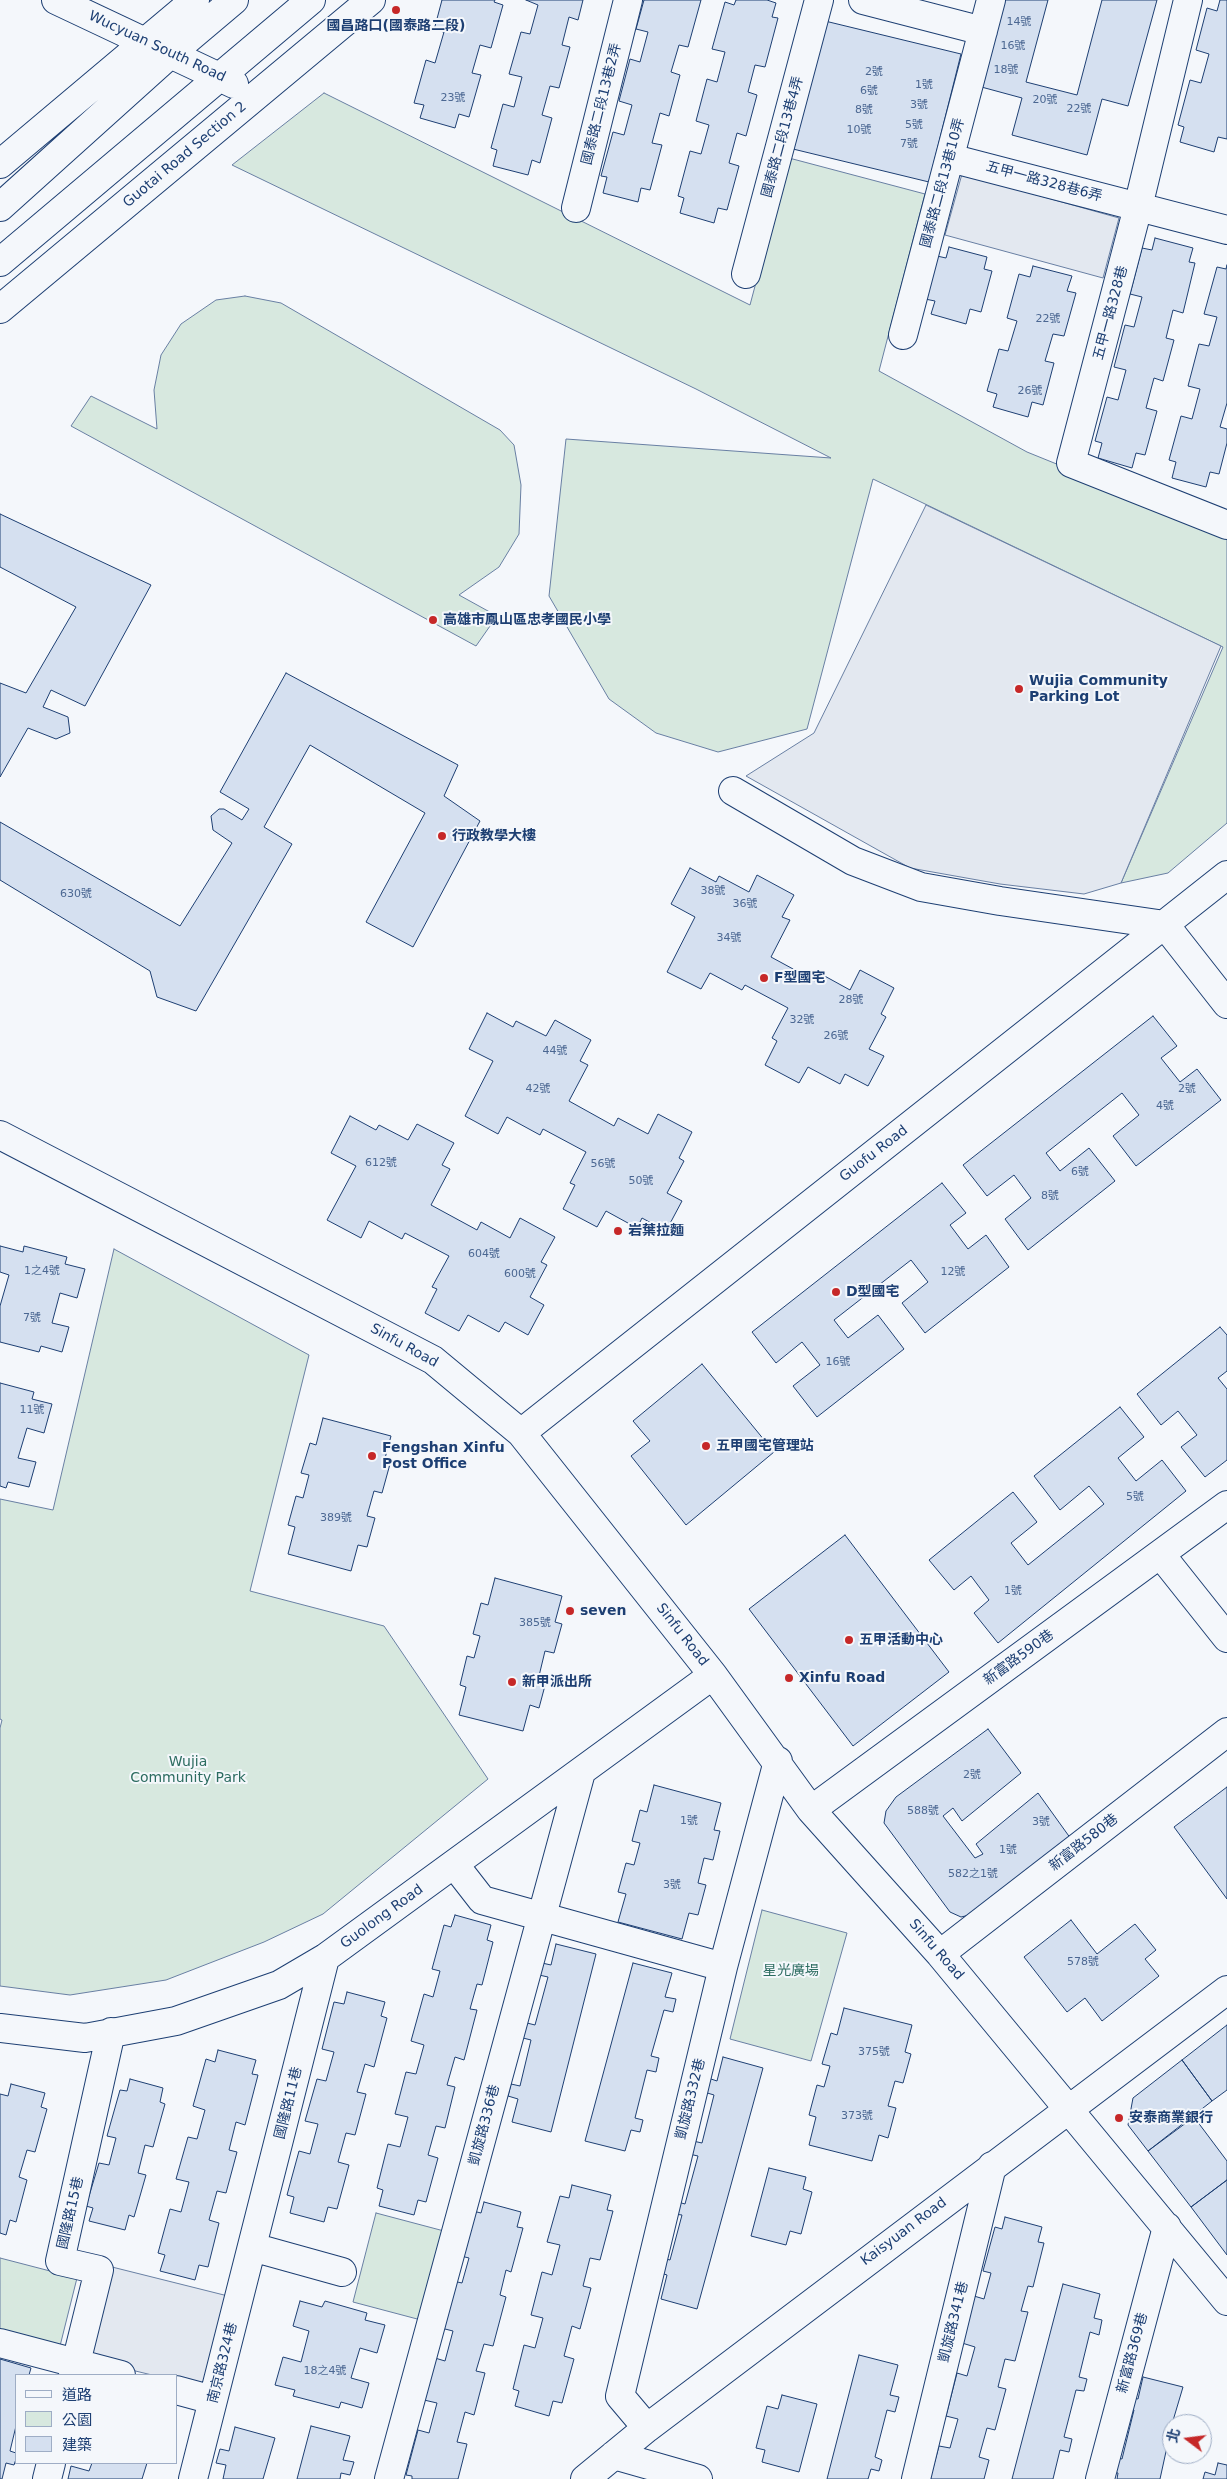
<!DOCTYPE html>
<meta charset="utf-8">
<style>
body{margin:0}
#map{position:relative;width:1227px;height:2479px;overflow:hidden;background:#f4f7fb;font-family:"DejaVu Sans","Noto Sans TC",sans-serif}
canvas{display:block}
.legend{position:absolute;left:15px;top:2374px;width:162px;height:90px;box-sizing:border-box;background:#f4f7fb;border:1px solid #9eadc5;margin:0;padding:6px 9px;list-style:none;font-size:15px;color:#1d3f73}
.legend li{display:flex;align-items:center;gap:10px;height:25px}
.legend b{width:25px;border:1px solid #9eadc5}
.north{position:absolute;left:1162px;top:2414px;width:50px;height:50px;box-sizing:border-box;background:#f4f7fb;border:1px solid #9eadc5;border-radius:50%;rotate:285deg;font-size:14px;font-weight:700;line-height:20px;text-align:center;color:#1d3f73}
.north::after{content:'';display:block;margin:auto;width:18px;height:22px;background:#c62828;clip-path:polygon(50% 0,100% 100%,50% 72%,0 100%)}
</style>
<div id="map">
<canvas width="1227" height="2479"></canvas>
<ul class="legend">
<li><b style="height:6px;background:#f4f7fb"></b>道路</li>
<li><b style="height:14px;background:#d7e8df"></b>公園</li>
<li><b style="height:14px;background:#d5e0f0"></b>建築</li>
</ul>
<div class="north">北</div>
</div>
<script>
const context = document.querySelector('canvas').getContext('2d');
context.lineJoin = 'round';
function fill(path, color) { context.fillStyle = color; context.fill(path, 'evenodd'); }
const shape = rows => new Path2D(rows.map(r => 'M' + r).join(''));
function strokePath(path, color, width, dash) { context.strokeStyle = color; context.lineWidth = width; context.lineCap = dash ? 'butt' : 'round'; context.setLineDash(dash || []); context.stroke(path); }
function label(font, color, halo, rows, align = 'center') {
  context.font = font + ' "DejaVu Sans","Noto Sans TC",sans-serif'; context.lineWidth = 4; context.setLineDash([]); context.textBaseline = 'middle'; context.strokeStyle = halo; context.fillStyle = color; for (const [text, x, y, turn = 0] of rows) {
    context.save(); context.translate(x, y); context.rotate((+turn || 0) * Math.PI / 180); context.textAlign = isNaN(turn) ? turn : align; if (halo) context.strokeText(text, 0, 0); context.fillText(text, 0, 0); context.restore();
  }
}
const green = shape([
 [324,93,750,305,789,158,925,194,879,371,1027,452,1227,533,1227,823,1168,873,1121,883,1223,647,873,479,807,729,718,752,656,733,609,699,549,596,566,439,831,458,696,389,232,165,324,93],
 [245,296,281,303,500,430,514,445,521,485,519,534,499,567,459,595,497,616,476,646,71,426,91,396,157,429,154,390,161,355,181,324,216,300,245,296],
 [114,1249,309,1355,250,1591,384,1626,488,1779,323,1914,264,1942,166,1980,70,1995,0,1986,0,1728,2,1720,0,1719,0,1499,53,1510,114,1249],
 [762,1910,847,1933,811,2061,730,2039,762,1910],
 [376,2213,444,2231,421,2320,353,2302,376,2213],
 [0,2258,77,2278,59,2350,0,2335,0,2258]
]);
fill(green, '#d7e8df');
strokePath(green, '#687fa3', 1);
const parking = shape([
 [962,174,1119,218,1103,278,945,235,962,174],
 [926,505,1221,646,1121,883,1084,894,1000,884,910,868,746,776,814,733,926,505],
 [112,2267,228,2296,205,2388,176,2381,176,2375,152,2375,90,2360,112,2267]
]);
fill(parking, '#e3e8f0');
strokePath(parking, '#687fa3', 1);
const building = shape([
 [442,0,495,0,494,2,503,5,491,48,480,45,472,73,481,75,469,117,459,114,455,128,420,118,424,105,414,103,426,60,435,63,444,32,434,30,442,0],
 [526,0,583,0,578,20,569,17,562,45,570,47,559,88,550,86,542,115,552,118,540,163,532,160,528,175,493,166,497,150,491,148,503,104,514,107,522,77,509,74,521,32,530,34,538,5,526,0],
 [644,0,701,0,688,47,679,45,671,72,680,75,669,116,660,113,652,143,662,145,650,190,641,188,638,202,603,193,607,177,601,176,613,132,624,135,632,105,619,101,630,59,640,62,648,32,636,29,644,0],
 [736,0,767,0,776,3,772,17,778,18,765,67,755,65,748,92,757,95,746,136,737,133,729,163,739,166,727,210,718,208,714,223,680,213,684,198,678,196,690,151,701,154,709,125,696,121,707,79,717,82,725,52,712,49,725,2,734,5,736,0],
 [997,0,1048,0,1026,82,1077,95,1102,0,1157,0,1128,106,1102,99,1087,155,1012,135,1022,98,974,85,997,0],
 [1220,0,1227,0,1227,139,1218,137,1214,152,1180,142,1184,127,1178,125,1190,80,1201,83,1209,54,1196,50,1207,8,1217,11,1220,0],
 [825,21,961,54,929,182,793,149,825,21],
 [1155,238,1193,248,1189,262,1195,263,1183,313,1173,310,1166,338,1174,340,1163,381,1154,378,1146,408,1157,411,1145,455,1136,453,1132,468,1098,458,1102,443,1095,441,1107,397,1118,400,1126,370,1114,367,1125,325,1134,327,1142,297,1130,294,1142,248,1152,250,1155,238],
 [949,247,987,257,984,269,992,271,981,312,970,309,966,324,931,314,935,301,925,299,937,256,946,258,949,247],
 [1227,265,1227,403,1220,427,1227,429,1227,443,1219,474,1210,472,1206,487,1172,478,1176,462,1169,460,1181,416,1192,419,1200,389,1188,386,1199,344,1209,346,1217,317,1204,314,1217,267,1226,269,1227,265],
 [1033,266,1072,276,1067,291,1076,293,1064,336,1053,334,1045,361,1054,363,1043,405,1032,402,1028,417,993,407,997,394,987,391,999,349,1008,351,1017,321,1007,318,1019,274,1030,277,1033,266],
 [0,514,151,585,85,706,51,690,43,707,68,717,70,733,56,739,28,728,0,777,0,683,26,693,76,607,0,567,0,514],
 [286,673,458,765,444,796,480,821,413,947,366,922,425,813,310,745,264,827,292,844,196,1011,157,997,150,971,0,880,0,822,180,926,232,843,213,830,211,816,219,809,224,809,242,820,249,809,220,792,286,673],
 [690,868,716,882,719,876,749,892,757,875,794,895,782,917,790,920,771,957,817,982,821,974,850,990,860,970,894,988,881,1014,886,1017,869,1049,884,1056,868,1086,845,1074,840,1084,808,1067,799,1083,765,1065,777,1041,772,1038,788,1008,745,985,742,990,710,973,701,989,667,972,695,917,671,904,690,868],
 [487,1013,513,1027,516,1021,546,1036,555,1020,591,1040,580,1061,588,1065,569,1101,614,1126,618,1118,648,1134,658,1114,692,1132,679,1158,684,1161,667,1193,682,1201,666,1231,642,1218,637,1228,606,1211,597,1227,563,1209,575,1185,570,1183,586,1152,543,1129,540,1135,507,1117,498,1134,465,1116,493,1061,469,1049,487,1013],
 [1153,1016,1177,1046,1161,1058,1180,1082,1197,1069,1221,1100,1136,1166,1113,1136,1139,1115,1122,1093,1046,1153,1060,1171,1089,1148,1115,1181,1028,1250,1005,1219,1031,1198,1014,1175,987,1196,963,1165,1153,1016],
 [350,1116,376,1130,379,1125,408,1140,417,1124,454,1143,442,1165,450,1169,431,1205,477,1230,481,1222,510,1238,520,1218,555,1237,541,1262,547,1265,530,1297,544,1305,528,1335,505,1322,499,1332,468,1315,459,1331,425,1313,437,1289,432,1287,449,1256,405,1233,402,1239,369,1221,361,1238,327,1220,356,1166,331,1153,350,1116],
 [942,1183,966,1213,950,1225,968,1249,986,1235,1009,1267,925,1333,902,1303,928,1282,911,1260,834,1320,848,1338,878,1315,904,1349,817,1417,793,1386,820,1365,802,1342,776,1363,752,1332,942,1183],
 [0,1246,23,1252,24,1246,67,1257,65,1264,85,1269,77,1298,60,1293,52,1323,69,1327,62,1352,41,1346,39,1352,0,1342,0,1306,9,1275,0,1272,0,1246],
 [1220,1327,1227,1335,1227,1371,1218,1378,1227,1389,1227,1460,1205,1477,1181,1447,1197,1435,1178,1411,1161,1425,1137,1394,1220,1327],
 [702,1364,774,1452,686,1525,631,1456,650,1441,633,1421,702,1364],
 [0,1383,34,1392,32,1399,52,1404,44,1433,27,1428,18,1458,36,1462,29,1487,8,1482,6,1488,0,1486,0,1383],
 [1120,1407,1144,1437,1118,1458,1136,1481,1162,1460,1186,1491,998,1643,974,1613,989,1600,971,1576,954,1590,929,1560,1013,1492,1037,1522,1011,1543,1028,1565,1104,1504,1089,1486,1060,1510,1034,1476,1120,1407],
 [323,1418,391,1436,384,1462,390,1464,382,1493,374,1491,367,1516,375,1518,367,1547,358,1545,351,1571,288,1554,295,1527,288,1525,296,1496,303,1498,309,1475,301,1473,310,1443,316,1445,323,1418],
 [845,1535,949,1672,853,1746,749,1609,845,1535],
 [495,1578,562,1596,555,1622,562,1624,554,1653,545,1651,539,1676,547,1678,539,1708,530,1705,523,1731,459,1715,466,1687,460,1685,467,1656,474,1658,480,1636,473,1634,481,1603,488,1605,495,1578],
 [988,1729,1021,1773,962,1821,953,1808,943,1816,975,1858,983,1854,976,1844,1038,1793,1071,1839,974,1914,961,1917,950,1912,884,1823,886,1811,896,1797,988,1729],
 [654,1785,721,1803,714,1830,720,1831,713,1860,704,1858,698,1883,706,1885,698,1915,689,1913,682,1939,618,1922,626,1894,618,1892,626,1863,634,1865,640,1843,632,1841,640,1810,647,1812,654,1785],
 [1227,1787,1227,1899,1174,1827,1227,1787],
 [455,1915,491,1925,487,1940,493,1942,482,1985,477,1984,470,2009,477,2010,464,2060,455,2057,447,2085,455,2087,445,2128,436,2126,428,2155,438,2158,426,2202,418,2200,414,2215,379,2206,383,2190,377,2188,388,2144,400,2147,408,2117,395,2114,406,2072,416,2074,424,2045,411,2041,424,1994,433,1997,440,1971,432,1969,444,1925,451,1927,455,1915],
 [1071,1920,1097,1954,1135,1924,1156,1950,1145,1959,1159,1976,1102,2021,1085,1998,1067,2012,1024,1957,1071,1920],
 [556,1944,596,1954,551,2132,512,2122,518,2099,508,2096,511,2084,520,2086,531,2040,523,2038,527,2023,535,2025,548,1977,539,1975,542,1963,551,1965,556,1944],
 [633,1963,672,1973,665,1997,676,1999,673,2012,664,2010,651,2056,659,2058,656,2072,647,2070,635,2118,643,2120,640,2132,631,2130,625,2151,585,2141,633,1963],
 [347,1992,385,2002,381,2016,387,2018,374,2067,365,2064,357,2092,366,2094,355,2135,346,2133,338,2162,349,2165,337,2209,328,2207,324,2222,290,2213,294,2197,287,2195,299,2151,310,2154,318,2124,305,2121,317,2079,326,2081,334,2052,322,2049,334,2002,344,2004,347,1992],
 [844,2008,912,2025,905,2052,911,2054,903,2083,895,2081,888,2106,896,2108,888,2138,879,2135,872,2161,809,2145,816,2117,809,2115,817,2085,824,2087,830,2066,822,2064,831,2033,837,2035,844,2008],
 [1227,2025,1227,2090,1212,2101,1182,2060,1227,2025],
 [218,2050,256,2060,252,2074,258,2075,245,2125,236,2122,229,2150,237,2152,226,2193,217,2191,209,2220,219,2223,208,2267,199,2265,195,2280,160,2271,165,2255,158,2253,170,2209,181,2212,189,2182,176,2179,188,2137,197,2139,205,2110,193,2106,206,2059,215,2062,218,2050],
 [723,2057,763,2068,697,2309,661,2299,667,2275,658,2272,662,2258,670,2260,682,2215,674,2214,678,2202,685,2204,698,2156,689,2154,693,2141,702,2143,714,2095,704,2092,708,2078,717,2081,723,2057],
 [1182,2060,1212,2101,1148,2151,1128,2125,1133,2098,1182,2060],
 [130,2079,163,2088,160,2102,165,2104,153,2147,145,2145,138,2173,146,2175,134,2217,129,2215,125,2230,89,2221,93,2208,86,2206,99,2163,109,2165,116,2138,107,2136,120,2090,127,2091,130,2079],
 [11,2084,45,2093,41,2107,47,2109,35,2152,27,2150,19,2177,27,2180,16,2222,10,2220,6,2235,0,2233,0,2094,8,2096,11,2084],
 [1194,2117,1227,2161,1227,2180,1191,2207,1148,2151,1194,2117],
 [769,2168,806,2177,803,2189,812,2192,801,2234,790,2231,786,2245,751,2236,769,2168],
 [1227,2180,1227,2255,1191,2207,1227,2180],
 [572,2185,611,2195,607,2210,613,2211,600,2260,590,2258,583,2286,591,2288,580,2329,572,2326,564,2356,574,2359,562,2403,553,2401,549,2416,515,2406,519,2391,513,2389,524,2345,535,2348,543,2318,531,2315,542,2272,552,2275,560,2245,547,2242,560,2196,569,2198,572,2185],
 [484,2202,521,2212,517,2227,523,2228,511,2272,506,2270,500,2295,506,2297,493,2346,484,2344,476,2371,485,2373,474,2415,465,2412,457,2442,467,2444,458,2479,412,2479,412,2476,406,2475,418,2430,429,2433,437,2403,424,2400,435,2358,445,2361,453,2331,441,2328,453,2281,462,2283,469,2258,461,2256,473,2211,481,2213,484,2202],
 [1005,2217,1042,2227,1038,2242,1044,2243,1033,2287,1028,2286,1021,2311,1028,2312,1015,2361,1005,2359,998,2387,1006,2389,995,2430,987,2428,979,2457,989,2460,984,2479,930,2479,939,2446,950,2448,958,2419,946,2416,957,2373,967,2376,975,2347,962,2343,974,2296,984,2299,991,2273,983,2271,995,2227,1002,2229,1005,2217],
 [1063,2284,1100,2294,1094,2318,1102,2320,1099,2335,1090,2332,1079,2377,1087,2379,1084,2391,1076,2390,1064,2437,1072,2439,1069,2452,1060,2450,1053,2479,1012,2479,1063,2284],
 [300,2301,322,2307,325,2301,367,2313,365,2320,385,2325,377,2353,360,2348,351,2378,369,2383,362,2408,341,2402,339,2408,293,2396,295,2390,275,2385,283,2357,301,2362,309,2331,293,2326,300,2301],
 [859,2355,898,2365,890,2395,899,2397,895,2412,887,2410,875,2457,882,2460,879,2471,871,2469,868,2479,827,2479,859,2355],
 [0,2359,31,2368,29,2375,16,2375,16,2426,10,2451,16,2453,16,2459,14,2465,6,2463,2,2479,0,2479,0,2359],
 [1143,2377,1183,2387,1172,2424,1160,2479,1117,2479,1118,2473,1110,2471,1114,2457,1122,2459,1134,2410,1126,2408,1129,2397,1138,2399,1143,2377],
 [782,2395,817,2404,799,2472,762,2462,765,2450,756,2448,767,2406,778,2409,782,2395],
 [311,2426,350,2436,343,2460,354,2462,350,2475,341,2473,340,2479,297,2479,311,2426],
 [235,2427,275,2438,263,2479,223,2479,226,2465,216,2463,220,2449,229,2451,235,2427],
 [92,2463,147,2463,142,2479,68,2479,71,2466,89,2471,92,2463],
 [1218,2463,1227,2465,1227,2479,1203,2479,1205,2472,1215,2475,1218,2463]
]);
fill(building, '#d5e0f0');
strokePath(building, '#1d3f73', 1);
const minor = shape([
 [56,0,234,84],
 [863,0,983,31],
 [1188,0,1138,207,1071,463,1227,525],
 [950,158,1227,230],
 [0,164,195,0],
 [0,207,170,54,234,0],
 [576,208,628,0],
 [0,262,311,0],
 [746,274,819,0],
 [0,309,371,0],
 [903,335,991,0],
 [733,791,853,861,921,887,1000,901,1165,925,1227,1004],
 [0,1135,433,1360,521,1433,713,1675,811,1810,940,1954,1227,2301],
 [521,1433,1227,875],
 [1161,1555,1227,1638],
 [811,1810,1227,1505],
 [454,1864,482,1900,723,1967],
 [940,1954,1227,1732],
 [0,2028,85,2038,176,2021,279,1985,325,1958,713,1675],
 [252,2247,342,2272],
 [0,2343,121,2375],
 [73,2375,99,2270,60,2261,111,2032],
 [176,2390,213,2400],
 [647,2428,620,2396,723,1967,778,1761],
 [614,2455,698,2479],
 [47,2479,51,2463],
 [193,2479,325,1958],
 [389,2479,581,1772],
 [585,2479,647,2428,1227,1990],
 [916,2479,992,2166],
 [1100,2479,1167,2227]
]);
strokePath(minor, '#1d3f73', 30);
strokePath(minor, '#f4f7fb', 28);
for (const [x, y, r, color] of [
 [396,10,5,"#c62828"],
 [433,620,5,"#c62828"],
 [1019,689,5,"#c62828"],
 [442,836,5,"#c62828"],
 [764,978,5,"#c62828"],
 [618,1231,5,"#c62828"],
 [836,1292,5,"#c62828"],
 [706,1446,5,"#c62828"],
 [372,1456,5,"#c62828"],
 [570,1611,5,"#c62828"],
 [849,1640,5,"#c62828"],
 [789,1678,5,"#c62828"],
 [512,1682,5,"#c62828"],
 [1119,2118,5,"#c62828"]
]) { const dot = new Path2D(); dot.arc(x, y, r, 0, 2 * Math.PI); context.fillStyle = color; context.fill(dot); strokePath(dot, '#f4f7fb', 2); }
label('11px', '#4b6792', null, [
 ["14號",1019,22],
 ["16號",1013,46],
 ["18號",1006,70],
 ["2號",874,72],
 ["1號",924,85],
 ["6號",869,91],
 ["23號",453,98],
 ["20號",1045,100],
 ["3號",919,105],
 ["22號",1079,109],
 ["8號",864,110],
 ["5號",914,125],
 ["10號",859,130],
 ["7號",909,144],
 ["22號",1048,319],
 ["26號",1030,391],
 ["38號",713,891],
 ["630號",76,894],
 ["36號",745,904],
 ["34號",729,938],
 ["28號",851,1000],
 ["32號",802,1020],
 ["26號",836,1036],
 ["44號",555,1051],
 ["42號",538,1089],
 ["2號",1187,1089],
 ["4號",1165,1106],
 ["612號",381,1163],
 ["56號",603,1164],
 ["6號",1080,1172],
 ["50號",641,1181],
 ["8號",1050,1196],
 ["604號",484,1254],
 ["1之4號",42,1271],
 ["12號",953,1272],
 ["600號",520,1274],
 ["7號",32,1318],
 ["16號",838,1362],
 ["11號",32,1410],
 ["5號",1135,1497],
 ["389號",336,1518],
 ["1號",1013,1591],
 ["385號",535,1623],
 ["2號",972,1775],
 ["588號",923,1811],
 ["1號",689,1821],
 ["3號",1041,1822],
 ["1號",1008,1850],
 ["582之1號",973,1874],
 ["3號",672,1885],
 ["578號",1083,1962],
 ["375號",874,2052],
 ["373號",857,2116],
 ["18之4號",325,2371]
]);
label('bold 14px', '#1d3f73', '#f4f7fb', [
 ["國昌路口(國泰路二段)",396,26,"center"],
 ["高雄市鳳山區忠孝國民小學",443,620],
 ["Wujia Community",1029,681],
 ["Parking Lot",1029,697],
 ["行政教學大樓",452,836],
 ["F型國宅",774,978],
 ["岩葉拉麵",628,1231],
 ["D型國宅",846,1292],
 ["五甲國宅管理站",716,1446],
 ["Fengshan Xinfu",382,1448],
 ["Post Office",382,1464],
 ["seven",580,1611],
 ["五甲活動中心",859,1640],
 ["Xinfu Road",799,1678],
 ["新甲派出所",522,1682],
 ["安泰商業銀行",1129,2118]
], 'left');
label('14px', '#1d3f73', '#f4f7fb', [
 ["Wucyuan South Road",157,47,25],
 ["國泰路二段13巷2弄",602,104,-76],
 ["國泰路二段13巷4弄",783,137,-75],
 ["Guotai Road Section 2",185,155,-40],
 ["五甲一路328巷6弄",1044,182,15],
 ["國泰路二段13巷10弄",943,183,-75],
 ["五甲一路328巷",1111,313,-75],
 ["Guofu Road",874,1154,-38],
 ["Sinfu Road",404,1346,29],
 ["Sinfu Road",682,1635,52],
 ["新富路590巷",1019,1658,-36],
 ["新富路580巷",1084,1843,-38],
 ["Guolong Road",382,1917,-36],
 ["Sinfu Road",936,1950,49],
 ["凱旋路332巷",691,2099,-76],
 ["國隆路11巷",289,2103,-76],
 ["凱旋路336巷",485,2125,-75],
 ["國隆路15巷",71,2213,-77],
 ["Kaisyuan Road",904,2232,-37],
 ["凱旋路341巷",954,2322,-76],
 ["新富路369巷",1133,2353,-75],
 ["南京路324巷",223,2363,-76]
]);
label('14px', '#2c6c60', '#f4f7fb', [
 ["Wujia",188,1762],
 ["Community Park",188,1778],
 ["星光廣場",791,1971]
]);
</script>
